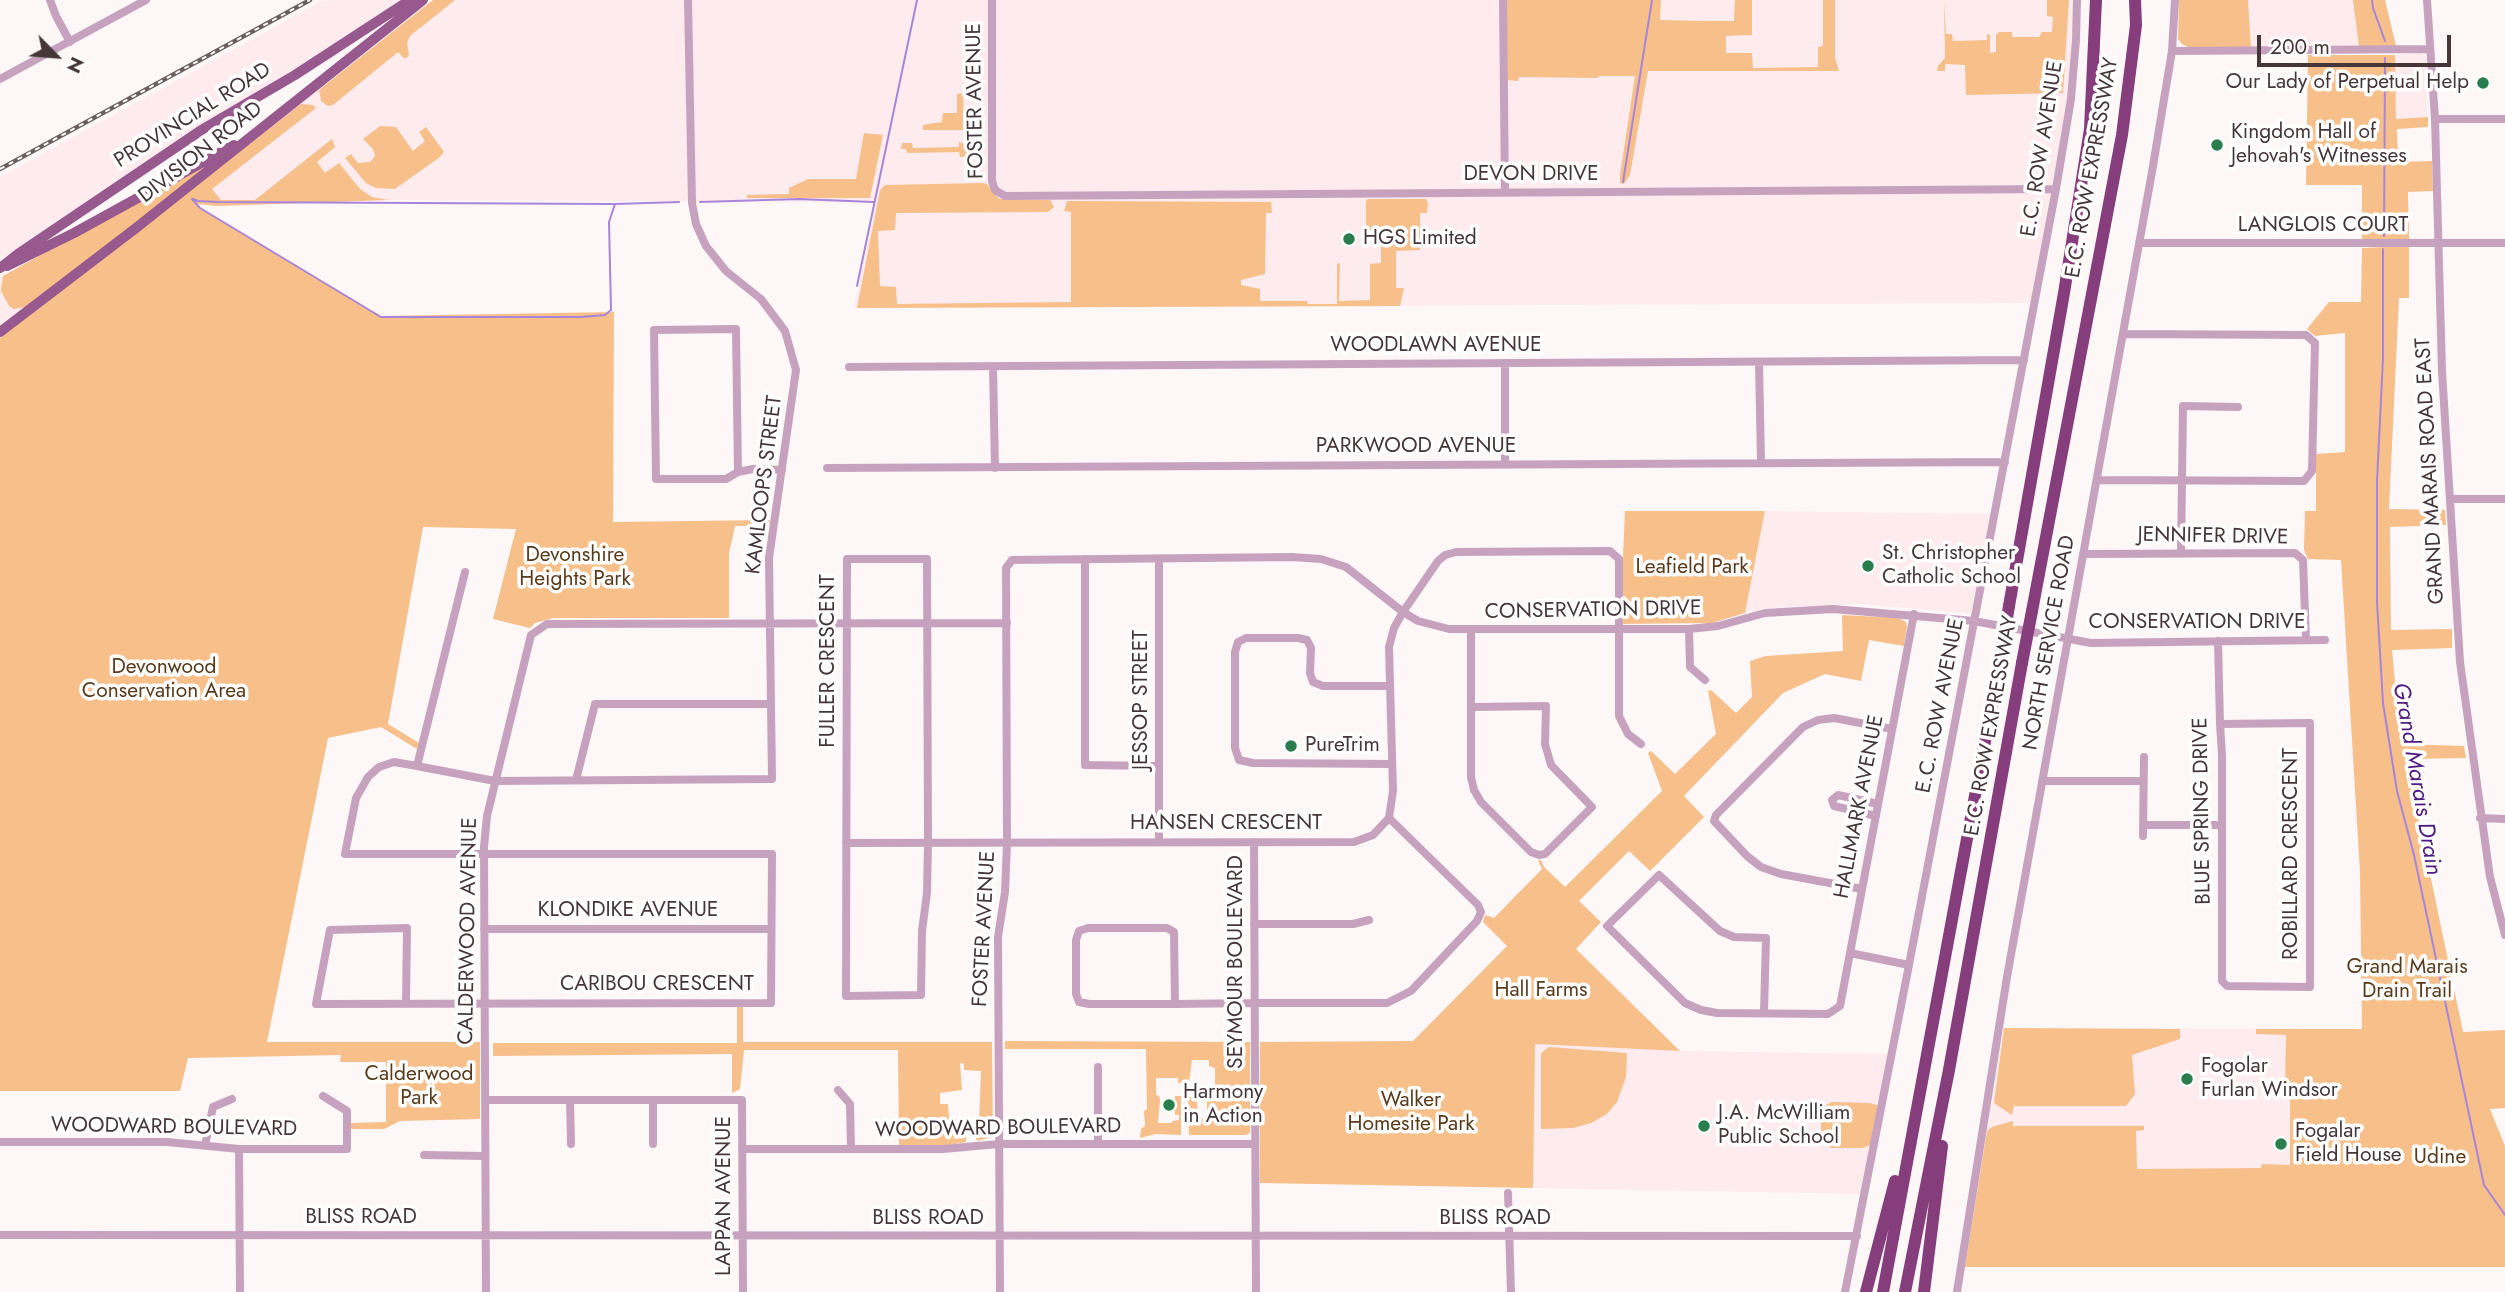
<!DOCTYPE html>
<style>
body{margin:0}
#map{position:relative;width:2505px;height:1292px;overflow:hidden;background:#fef7f8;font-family:Jost,sans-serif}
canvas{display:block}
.north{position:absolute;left:21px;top:21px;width:70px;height:70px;-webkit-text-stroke:5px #fff;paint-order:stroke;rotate:115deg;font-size:19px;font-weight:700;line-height:28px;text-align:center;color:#443639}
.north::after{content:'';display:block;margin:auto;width:24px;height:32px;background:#443639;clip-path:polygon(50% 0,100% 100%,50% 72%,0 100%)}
.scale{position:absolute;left:2257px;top:35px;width:194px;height:32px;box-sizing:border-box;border:4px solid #443639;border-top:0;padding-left:9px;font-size:21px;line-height:24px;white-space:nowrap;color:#443639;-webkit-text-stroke:5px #fff;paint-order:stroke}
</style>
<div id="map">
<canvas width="2505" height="1292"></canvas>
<div class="north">N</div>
<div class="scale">200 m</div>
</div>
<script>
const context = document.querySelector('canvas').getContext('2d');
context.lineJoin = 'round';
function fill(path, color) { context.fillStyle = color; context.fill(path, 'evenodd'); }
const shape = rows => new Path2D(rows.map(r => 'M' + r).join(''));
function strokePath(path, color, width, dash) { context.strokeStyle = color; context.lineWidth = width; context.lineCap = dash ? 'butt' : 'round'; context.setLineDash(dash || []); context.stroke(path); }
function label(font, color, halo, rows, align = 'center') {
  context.font = font + ' Jost,sans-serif'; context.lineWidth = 7; context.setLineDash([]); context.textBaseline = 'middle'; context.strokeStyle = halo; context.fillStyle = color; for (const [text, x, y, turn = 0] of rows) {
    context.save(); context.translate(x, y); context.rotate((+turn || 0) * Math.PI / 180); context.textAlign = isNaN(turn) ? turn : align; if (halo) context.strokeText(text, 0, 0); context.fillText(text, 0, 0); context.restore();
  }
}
fill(shape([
 [324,0,403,0,0,260,0,177],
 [433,0,2074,0,2071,80,2056,174,2032,303,854,308,876,202,388,200,216,206,186,191],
 [2248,0,2353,0,2359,47,2251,48],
 [2421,53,2426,57,2428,117,2396,119,2395,55],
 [3,276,1,291,26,307,0,328,0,278],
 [1765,511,1988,514,1993,511,1972,614,1862,604,1767,608,1745,613],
 [2004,1028,2373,1029,2378,1267,1965,1267],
 [1534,1044,1680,1051,1889,1054,1862,1194,1533,1188]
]), '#fdebee');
fill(shape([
 [433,0,455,0,410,36,407,43,409,54,407,58,404,58,398,52,333,105,328,106,321,101,319,90],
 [1507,0,1661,0,1660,20,1704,21,1734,21,1735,0,1752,0,1752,35,1726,36,1726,53,1752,53,1753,68,1818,67,1818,47,1823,46,1823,0,1835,0,1835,58,1839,71,1648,71,1630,175,1624,184,1620,183,1620,175,1635,76,1599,76,1598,78,1519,77,1518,81,1507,80],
 [1944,0,1946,34,1952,34,1953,41,1987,40,1987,34,1990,35,1990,53,1996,52,1996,35,1999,32,2012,32,2012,37,2039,37,2042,32,2052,32,2053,17,2047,16,2047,0,2069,0,2063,93,1966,95,1965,65,1945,64,1945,71,1937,71,1938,66,1945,58],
 [2179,0,2248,0,2251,48,2188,47,2182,44,2178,39],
 [2353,0,2385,0,2396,46,2359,47],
 [2308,55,2395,55,2396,119,2428,117,2428,127,2397,129,2398,162,2432,161,2433,191,2408,192,2409,239,2362,240,2362,185,2306,185],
 [963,93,964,126,969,126,966,134,964,135,963,130,923,130,923,125,942,122,943,113,957,113,957,94],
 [301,104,313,105,316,108,212,189,221,200,255,200,332,139,335,147,317,162,325,173,339,163,360,189,372,197,388,200,216,206,198,204,200,208,380,316,614,312,613,522,770,520,769,526,735,526,729,553,729,618,553,618,535,623,530,628,493,619,516,529,423,527,388,724,419,743,417,749,381,727,328,738,267,1042,480,1042,480,1119,400,1121,384,1129,351,1129,351,1123,386,1122,386,1062,340,1062,341,1055,188,1058,180,1091,0,1091,0,338],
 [380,126,396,127,413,151,425,141,419,132,426,127,444,152,440,157,395,189,376,188,366,183,345,158,351,154,358,163,370,162,375,156,373,149,363,139],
 [864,133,883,135,870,198,747,198,747,195,789,194,789,188,808,179,856,179],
 [244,142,26,307,14,309,9,306,1,291,3,276],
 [959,142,964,144,972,157,969,173,969,157,960,157,959,152,907,153,906,149,901,149,902,143,912,143,913,148,959,147],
 [983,183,987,184,999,199,1050,200,1054,207,1048,212,896,213,895,230,878,231,880,286,896,287,897,304,1071,302,1071,212,1064,211,1067,201,1271,202,1272,213,1266,213,1265,274,1241,280,1241,285,1260,289,1260,301,1307,301,1308,304,1337,304,1337,264,1340,263,1339,301,1370,300,1370,264,1381,263,1381,231,1366,230,1366,201,1368,199,1426,199,1428,203,1427,213,1420,213,1420,250,1396,251,1396,288,1404,288,1400,306,857,308,880,190,885,185],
 [2409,246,2409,298,2399,298,2389,509,2445,510,2446,525,2390,527,2391,630,2452,629,2452,648,2392,650,2399,723,2403,744,2464,746,2466,758,2406,759,2463,1032,2505,1030,2505,1108,2490,1109,2505,1146,2505,1267,1965,1267,1987,1131,1992,1127,2013,1121,2013,1126,2144,1126,2144,1130,2136,1131,2137,1169,2261,1168,2262,1164,2290,1165,2290,1090,2285,1090,2286,1035,2256,1034,2256,1029,2362,1029,2360,872,2341,560,2308,559,2304,550,2305,511,2316,511,2316,454,2345,452,2345,333,2315,336,2307,329,2329,302,2361,302,2362,248],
 [1625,511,1765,511,1745,613,1712,623,1620,624],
 [1842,615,1899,618,1906,622,1907,627,1904,646,1869,640,1861,681,1825,674,1783,693,1684,796,1704,817,1650,871,1629,851,1579,901,1601,922,1576,949,1680,1051,1535,1044,1533,1188,1260,1183,1260,1042,1413,1041,1507,946,1483,922,1485,915,1494,918,1542,869,1538,860,1541,860,1544,867,1565,887,1662,791,1648,753,1651,751,1675,774,1716,734,1708,691,1711,690,1736,713,1752,697,1750,661,1766,656,1843,651],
 [737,1006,743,1006,743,1042,992,1042,993,1137,977,1141,975,1135,979,1125,981,1071,964,1070,964,1064,960,1063,962,1090,940,1093,940,1104,948,1104,949,1119,960,1119,966,1128,966,1142,943,1146,899,1146,898,1050,744,1050,740,1089,732,1093,732,1054,493,1056,493,1043,737,1043],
 [2004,1028,2180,1029,2180,1039,2132,1055,2135,1094,2126,1106,2014,1106,2012,1115,1994,1103],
 [1005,1041,1250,1042,1250,1133,1246,1135,1189,1135,1188,1096,1197,1099,1198,1117,1204,1119,1207,1117,1207,1095,1202,1095,1203,1092,1211,1092,1211,1086,1215,1086,1215,1068,1209,1066,1209,1060,1192,1060,1189,1083,1178,1083,1178,1078,1156,1078,1156,1095,1159,1096,1160,1100,1158,1123,1172,1123,1172,1121,1179,1120,1179,1115,1175,1115,1175,1096,1181,1096,1181,1135,1156,1134,1140,1138,1141,1129,1145,1126,1144,1111,1147,1109,1146,1049,1005,1049],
 [1549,1047,1627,1053,1626,1077,1617,1102,1607,1114,1591,1123,1573,1128,1541,1129,1541,1053],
 [1832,1102,1869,1103,1877,1105,1879,1107,1871,1145,1862,1148,1832,1148,1825,1145,1821,1138,1821,1114,1824,1106]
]), '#f7bf8a');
strokePath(shape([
 [2372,0,2373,8,2385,41],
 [1623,182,1652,0],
 [192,199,200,208,381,317,581,317,605,315,611,310,609,222,615,204,679,202],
 [193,199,198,201,219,202,614,204],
 [700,202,799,199,873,202],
 [2384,236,2385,58],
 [2383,249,2383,358,2377,481,2377,602,2383,703,2397,791,2414,855,2484,1185,2505,1215],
 [857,286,917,0]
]), '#a985da', 2);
strokePath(shape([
 [50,0,56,16,70,42],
 [992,0,992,181,995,190,1005,196,2056,189],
 [1503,0,1505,192],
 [2427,0,2435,119,2442,371,2460,662,2490,877,2505,935],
 [2172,51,2430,49],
 [0,79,146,0],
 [2435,119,2505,119],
 [2140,243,2505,243],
 [1759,362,1761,462],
 [1505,363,1505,464],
 [993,366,995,468],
 [849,367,2024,360],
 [827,468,2005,462],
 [738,472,736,329,654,330,656,479,726,479,738,472,753,469,782,470],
 [2097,480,2304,481,2312,471,2315,343,2306,335,2124,334],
 [2450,499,2505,499],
 [2181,553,2183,406,2238,407],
 [2084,554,2295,553,2303,560,2306,640],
 [847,559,927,559,928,843,927,893,922,931,921,995,846,996,847,559],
 [1085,559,1085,765,1159,766],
 [1159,559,1159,842],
 [1689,629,1690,667,1705,680],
 [1471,630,1471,777,1474,790,1481,802,1531,852,1539,855,1545,854,1592,807,1551,765,1545,744,1546,706,1471,707],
 [2218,641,2220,724,2222,755,2222,981,2227,986,2310,987,2310,723,2220,724],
 [1390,686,1323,686,1313,682,1310,673,1311,648,1307,640,1298,638,1246,638,1238,642,1235,652,1235,748,1239,760,1253,763,1392,764],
 [417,766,495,781,772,779,769,558,796,370,785,331,761,299,726,271,706,246,696,224,692,203,688,0],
 [576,780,595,704,771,704],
 [2042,781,2143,781],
 [1876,816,1834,806,1832,800,1838,795,1878,804],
 [2480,818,2505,819],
 [2143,825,2221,825],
 [2143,836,2144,757],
 [1254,842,1256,1292],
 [846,843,1354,842,1373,835,1389,818,1393,791,1389,647,1394,628,1403,612,1438,561,1445,555,1456,552,1610,551,1619,559,1619,716,1628,734,1641,744],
 [1862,889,1781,874,1761,867,1747,856,1714,821,1716,815,1803,727,1818,720,1834,718,1892,729],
 [1254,924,1353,924,1369,920],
 [484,929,771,929],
 [1850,953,1909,965],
 [406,1003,407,928,330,930,316,1004,771,1003,772,854,345,854,356,798,368,777,379,767,394,762,417,766,465,572],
 [1175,1004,1174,932,1167,928,1088,928,1079,931,1076,940,1076,994,1079,1002,1089,1004,1175,1004,1254,1003,1387,1003,1411,991,1477,921,1481,912,1478,905,1389,818],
 [1764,1013,1766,938,1734,937,1720,931,1659,875,1607,926,1685,1003,1701,1010,1717,1013,1828,1014,1840,1006,1914,614],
 [838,1090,850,1104,851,1149],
 [485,1100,742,1100,743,1292],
 [570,1100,571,1144],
 [0,1142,167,1142,239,1149,347,1149,347,1111,323,1096],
 [653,1144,653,1100],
 [1098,1144,1098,1067],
 [205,1145,213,1107,232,1099],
 [239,1149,240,1292],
 [742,1149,943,1149,999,1144,1255,1144],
 [424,1155,485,1156],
 [1508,1193,1511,1292],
 [0,1235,1857,1236],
 [486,1292,484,847,487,816,531,635,547,624,1007,623],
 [1000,1292,998,937,1005,892,1007,843,1006,568,1012,560,1292,557,1321,559,1346,567,1403,612,1418,621,1449,629,1689,629,1718,626,1765,613,1833,609,1974,621,2091,643,2325,640],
 [1845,1292,1909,965,2056,189,2071,99,2076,40,2077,0],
 [1957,1292,2007,977,2152,172,2172,51,2175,0]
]), '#c7a2bf', 8);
strokePath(shape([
 [7,266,74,233,234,145],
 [0,268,18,254,203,129,295,75,410,0],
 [0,332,136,228,423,0]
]), '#98598e', 10);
strokePath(shape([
 [2009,606,2064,293,2090,129,2096,0],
 [2032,611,2122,135,2136,25,2135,0],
 [1866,1292,1895,1181],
 [1883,1292,1999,666],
 [1905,1292,1949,1070,2022,663],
 [1924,1292,1942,1146]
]), '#863d7b', 12);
const rail = shape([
 [0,169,310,0]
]);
strokePath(rail, '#6b5e61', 4.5);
strokePath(rail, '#fff', 2, [5]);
strokePath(shape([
 [2022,663,2032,611],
 [1999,666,2009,606]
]), '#863d7b', 12);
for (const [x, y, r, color] of [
 [2483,83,7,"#2a7d4f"],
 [2217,145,7,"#2a7d4f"],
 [1349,239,7,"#2a7d4f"],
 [1868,566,7,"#2a7d4f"],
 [1291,746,7,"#2a7d4f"],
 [2187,1079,7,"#2a7d4f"],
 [1169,1105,7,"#2a7d4f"],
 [1704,1126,7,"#2a7d4f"],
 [2281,1144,7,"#2a7d4f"]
]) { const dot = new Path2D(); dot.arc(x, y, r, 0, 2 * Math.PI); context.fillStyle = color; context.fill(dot); strokePath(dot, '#fff', 2.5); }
label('21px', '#443639', '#fff', [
 ["Our Lady of Perpetual Help",2469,83,"right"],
 ["Kingdom Hall of",2231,133],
 ["Jehovah's Witnesses",2231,157],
 ["HGS Limited",1363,239],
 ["St. Christopher",1882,554],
 ["Catholic School",1882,578],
 ["PureTrim",1305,746],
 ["Fogolar",2201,1067],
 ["Furlan Windsor",2201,1091],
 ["Harmony",1183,1093],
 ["in Action",1183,1117],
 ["J.A. McWilliam",1718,1114],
 ["Public School",1718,1138],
 ["Fogalar",2295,1132],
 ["Field House",2295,1156]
], 'left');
label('21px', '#443639', '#fff', [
 ["FOSTER AVENUE",976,101,-91],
 ["PROVINCIAL ROAD",193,116,-32],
 ["E.C. ROW AVENUE",2043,149,-81],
 ["DIVISION ROAD",201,153,-38],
 ["E.C. ROW EXPRESSWAY",2093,168,-80],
 ["DEVON DRIVE",1531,175],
 ["LANGLOIS COURT",2323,226],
 ["WOODLAWN AVENUE",1436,346],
 ["PARKWOOD AVENUE",1416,447],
 ["GRAND MARAIS ROAD EAST",2431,471,-93],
 ["KAMLOOPS STREET",765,485,-83],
 ["JENNIFER DRIVE",2213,537,1],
 ["CONSERVATION DRIVE",1593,611,-1],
 ["CONSERVATION DRIVE",2197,623],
 ["NORTH SERVICE ROAD",2050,643,-80],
 ["FULLER CRESCENT",829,661,-90],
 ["JESSOP STREET",1142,700,-90],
 ["E.C. ROW AVENUE",1941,706,-79],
 ["E.C. ROW EXPRESSWAY",1992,726,-80],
 ["HALLMARK AVENUE",1860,807,-79],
 ["BLUE SPRING DRIVE",2203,811,-91],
 ["HANSEN CRESCENT",1226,824],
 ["ROBILLARD CRESCENT",2292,854,-90],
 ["KLONDIKE AVENUE",628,911],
 ["FOSTER AVENUE",985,929,-87],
 ["CALDERWOOD AVENUE",469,931,-89],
 ["SEYMOUR BOULEVARD",1237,962,-90],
 ["CARIBOU CRESCENT",657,985],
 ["WOODWARD BOULEVARD",174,1128,1],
 ["WOODWARD BOULEVARD",998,1129,-1],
 ["LAPPAN AVENUE",725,1196,-90],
 ["BLISS ROAD",361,1218],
 ["BLISS ROAD",928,1219],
 ["BLISS ROAD",1495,1219]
]);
label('21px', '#593a1b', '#fff', [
 ["Devonshire",575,556],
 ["Heights Park",575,580],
 ["Leafield Park",1692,568],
 ["Devonwood",164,668],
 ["Conservation Area",164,692],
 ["Grand Marais",2407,968],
 ["Drain Trail",2407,992],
 ["Hall Farms",1541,991],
 ["Calderwood",419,1075],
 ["Park",419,1099],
 ["Walker",1411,1101],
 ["Homesite Park",1411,1125],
 ["Udine",2440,1158]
]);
label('italic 23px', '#501b80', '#fff', [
 ["Grand Marais Drain",2416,779,80]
]);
</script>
